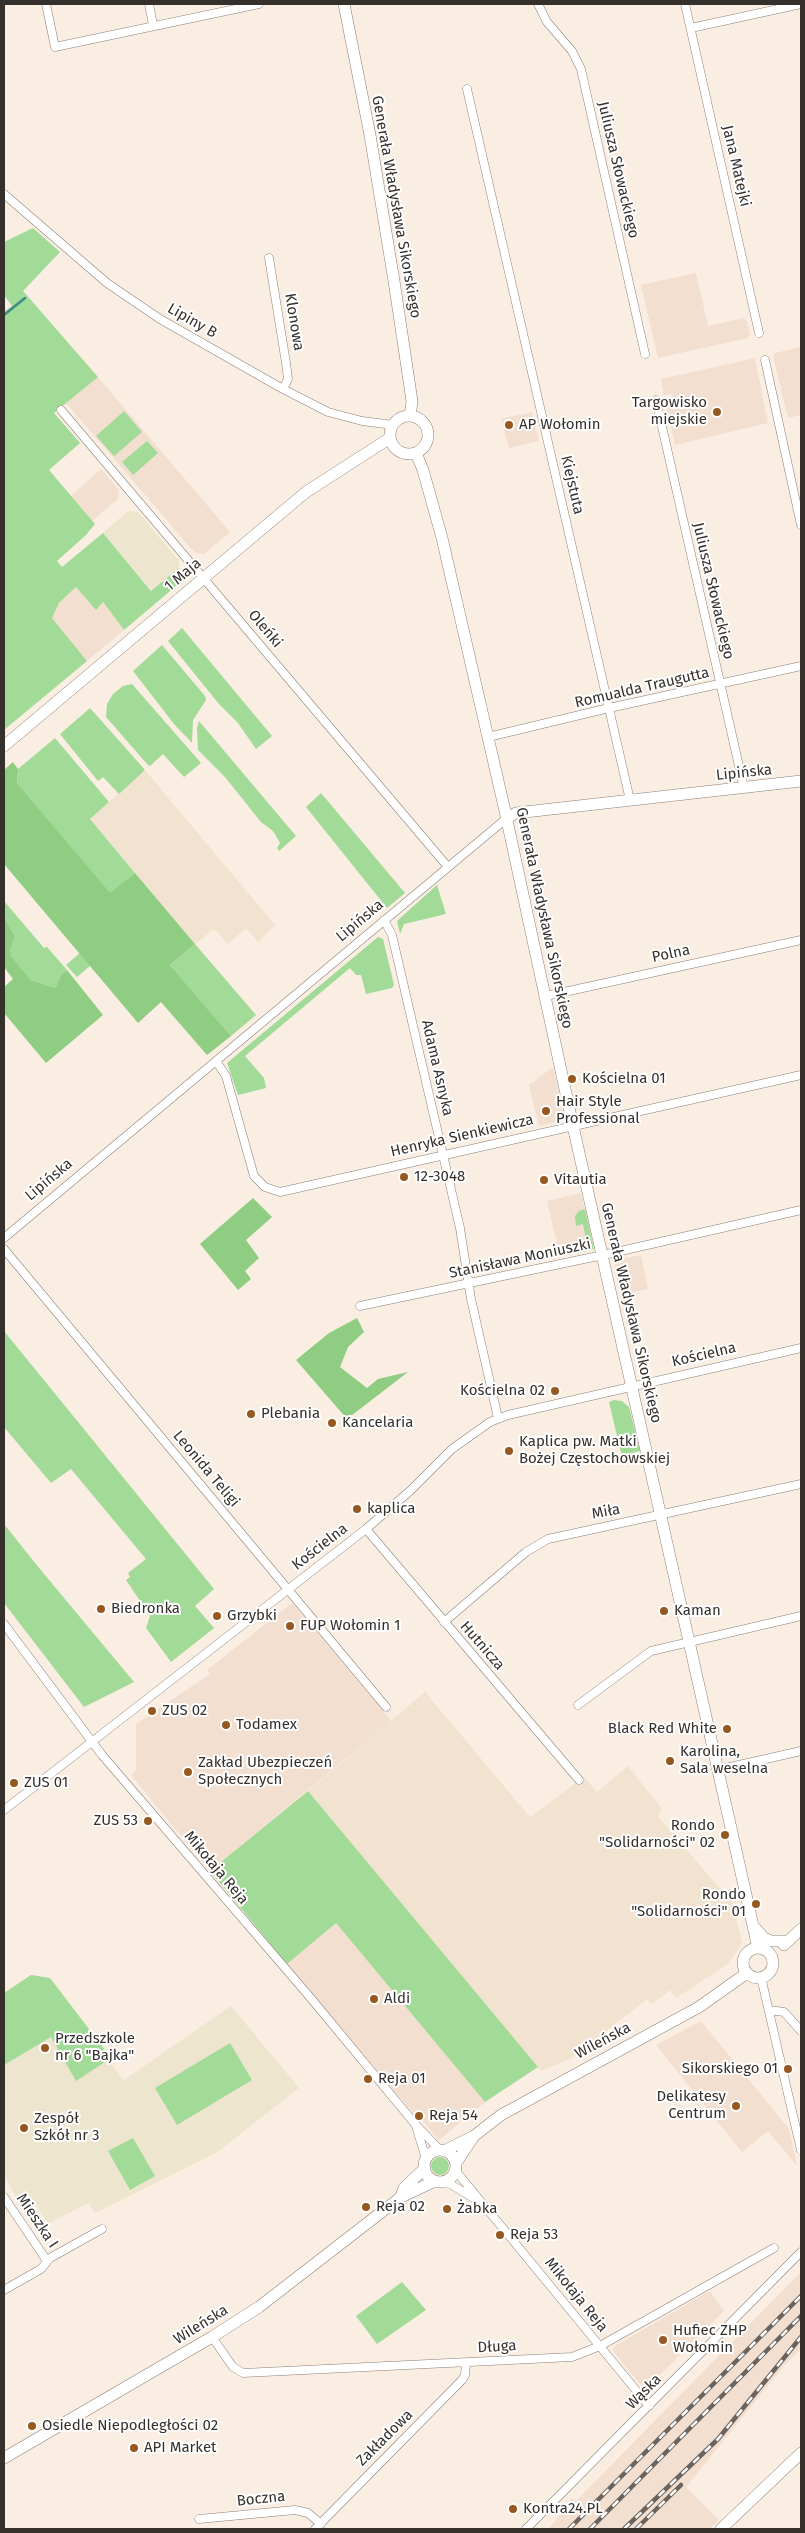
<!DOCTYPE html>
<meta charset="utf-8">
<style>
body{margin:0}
#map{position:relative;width:805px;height:2533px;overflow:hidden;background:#faede2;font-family:"Fira Sans",sans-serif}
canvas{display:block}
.frame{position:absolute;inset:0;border:5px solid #35302c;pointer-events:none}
</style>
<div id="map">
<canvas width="805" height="2533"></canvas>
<div class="frame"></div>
</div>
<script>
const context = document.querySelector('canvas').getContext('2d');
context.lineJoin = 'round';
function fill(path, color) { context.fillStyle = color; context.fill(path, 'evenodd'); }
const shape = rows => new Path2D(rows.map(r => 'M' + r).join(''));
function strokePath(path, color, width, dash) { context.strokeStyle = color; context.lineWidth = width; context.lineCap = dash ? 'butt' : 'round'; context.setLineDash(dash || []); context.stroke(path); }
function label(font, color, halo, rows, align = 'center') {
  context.font = font + ' "Fira Sans",sans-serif'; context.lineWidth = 4; context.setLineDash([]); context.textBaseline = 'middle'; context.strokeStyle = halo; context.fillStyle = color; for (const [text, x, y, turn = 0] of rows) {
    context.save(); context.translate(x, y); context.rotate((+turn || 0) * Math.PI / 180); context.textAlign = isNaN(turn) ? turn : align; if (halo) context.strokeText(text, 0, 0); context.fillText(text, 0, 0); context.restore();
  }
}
fill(shape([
 [696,273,708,326,743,318,747,321,750,335,748,338,658,358,641,285],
 [801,347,801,415,788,418,773,356,775,353],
 [755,358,768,423,675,445,665,401,673,399,671,394,664,395,661,379],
 [98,377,230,532,204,554,195,553,66,403],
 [532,412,539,441,509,448,501,419],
 [101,469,119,490,118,499,92,521,71,496],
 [77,587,98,606,103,602,124,630,87,661,52,618,59,603],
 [553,1067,564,1117,561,1121,539,1126,529,1085],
 [581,1193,594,1249,560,1257,547,1201],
 [641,1255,648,1289,620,1295,614,1267,617,1260],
 [292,1603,391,1721,210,1871,131,1775,136,1770,136,1724,210,1674,207,1670],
 [336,1923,485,2102,439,2140,416,2112,413,2113,287,1964],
 [701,2021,789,2129,797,2166,768,2131,742,2152,656,2045],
 [801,2272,801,2349,784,2366,686,2487,719,2520,709,2529,548,2529,563,2512,561,2509,572,2498,576,2501],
 [710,2291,724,2311,645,2390,613,2351,613,2347]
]), '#f3dfd0');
fill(shape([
 [145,770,275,925,258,942,246,928,228,944,214,929,195,944,90,819],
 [425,1692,530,1817,584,1777,597,1792,628,1766,662,1809,658,1816,733,1904,742,1944,728,1964,676,1998,670,1990,652,2004,647,1999,572,2058,541,2071,308,1791]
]), '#f2e3d0');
fill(shape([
 [128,511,138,512,179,561,179,568,152,591,103,533],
 [31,1975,50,1978,108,2054,108,2060,124,2080,231,2006,299,2088,216,2153,95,2213,88,2203,48,2224,33,2200,21,2206,4,2175,4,1993]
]), '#eee5cf');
fill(shape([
 [33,228,60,252,23,291,98,377,54,413,80,443,49,470,95,524,86,535,57,561,62,567,103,533,151,591,179,568,182,581,124,630,103,602,96,610,76,587,59,603,52,618,87,661,4,730,4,312,12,306,4,295,4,242],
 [124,411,142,432,114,456,96,436],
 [147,441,158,453,133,475,122,462],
 [182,628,272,736,256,749,238,723,219,704,168,641],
 [162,645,205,696,206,700,193,720,192,743,174,724,133,671],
 [132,684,201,763,184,777,163,754,150,766,148,765,106,717,107,704,113,694,123,686],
 [90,708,145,770,119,794,103,777,98,781,60,734],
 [199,721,296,836,279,851,277,848,280,843,273,831,261,822,225,777,198,750,197,728],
 [55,738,109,802,90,819,135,873,110,894,17,783,18,769],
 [321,793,405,893,387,908,306,807],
 [437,885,446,914,404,924,400,934,397,921],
 [4,901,44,948,47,947,67,970,61,975,55,988,31,980,11,956,9,949,15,937,4,916],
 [378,937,383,939,394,985,392,988,366,994,361,975,356,975,350,968,245,1056,264,1078,266,1088,238,1095,227,1063],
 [195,944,256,1015,231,1036,170,965],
 [80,953,90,966,77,977,66,965],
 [585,1209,594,1249,576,1254,581,1248,580,1241,586,1239,583,1224,576,1226,575,1216,579,1211],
 [4,1331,214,1589,195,1606,214,1628,171,1662,146,1628,150,1616,126,1580,130,1577,128,1573,146,1559,71,1469,51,1483,4,1427],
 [614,1400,622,1401,629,1407,640,1451,625,1455,621,1453,609,1402],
 [4,1524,35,1563,134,1682,84,1707,4,1603],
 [308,1791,538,2067,485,2102,336,1923,287,1964,210,1871],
 [31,1975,50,1978,108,2054,108,2060,76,2081,51,2037,4,2065,4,1993],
 [230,2043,252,2080,177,2125,155,2088],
 [133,2138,155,2176,130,2190,108,2151],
 '431 2166a9 9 0 1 1 18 0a9 9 0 1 1-18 0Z',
 [402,2282,426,2310,377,2344,356,2316]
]), '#a1db97');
fill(shape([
 [13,762,18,769,17,783,110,893,135,873,195,944,170,965,231,1036,207,1055,161,1002,138,1023,4,864,4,770],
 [4,916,15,937,10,949,11,956,31,980,55,988,61,975,67,970,103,1015,46,1063,4,1013,4,987,13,979,4,967],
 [253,1198,272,1217,246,1240,259,1258,245,1271,251,1279,238,1290,200,1244],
 [357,1318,364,1332,348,1347,340,1367,367,1388,378,1379,408,1372,347,1419,296,1360,329,1333]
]), '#8ecd82');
strokePath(shape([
 [4,315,25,298]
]), '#408a8a', 2.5);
const street = shape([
 [46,4,55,47,259,4],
 [149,4,153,25],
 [538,4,547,22,572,51,581,69,645,354],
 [685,4,759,333],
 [691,28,801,4],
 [467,89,630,800],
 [4,194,107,283,160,319,283,389,328,412,362,421,393,425],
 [269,258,286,363,288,379,283,389],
 [765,360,801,525],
 [656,400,744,788],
 [61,410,448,867],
 [488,737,609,708,801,666],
 [384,920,392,935,443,1155,460,1228,471,1299,498,1418],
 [546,996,801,940],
 [216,1061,226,1076,254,1176,265,1187,280,1192,801,1075],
 [4,1238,507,818],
 [4,1249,386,1707],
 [360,1306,603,1255,801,1210],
 [366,1529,579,1780],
 [444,1622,526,1552,548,1539,801,1484],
 [4,1624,102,1755,309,1996,415,2124,441,2151],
 [578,1705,651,1651,801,1616],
 [717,1770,801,1751],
 [4,1810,366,1529,411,1490,452,1449,490,1422,508,1415,801,1348],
 [761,1977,801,2150],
 [769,2010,784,2012,801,2031],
 [416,2126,426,2159],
 [455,2170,649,2406],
 [445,2181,477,2200],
 [4,2197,47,2261],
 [4,2290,41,2269,50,2258,102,2229],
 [212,2337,233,2367,243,2373,572,2357,600,2346,774,2248],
 [199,2519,295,2510,308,2513,321,2524],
 [315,2529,462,2380,465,2375,466,2363],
 [526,2529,801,2252]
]);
const secondary = shape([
 [344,4,370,135,394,281,412,401,410,416],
 '390 435a19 19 0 1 1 38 0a19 19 0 1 1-38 0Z',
 [416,453,423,470,442,538,505,811,573,1126,758,1948],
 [4,746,306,492,390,438],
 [507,818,516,813,801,781],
 [755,1928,764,1938,771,1941,788,1941],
 [784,1945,801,1929],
 '743 1963a15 15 0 1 1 30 0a15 15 0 1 1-30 0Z',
 '424 2166a16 16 0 1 1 32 0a16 16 0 1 1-32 0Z',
 [444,2151,474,2136],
 [456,2163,474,2136,501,2115,699,2007,747,1973],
 [401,2197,404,2188,425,2168],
 [4,2458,212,2337,259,2307,401,2197,435,2181],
 [721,2529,801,2453]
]);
strokePath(street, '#8b7f76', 9);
strokePath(secondary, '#8b7f76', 12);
strokePath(street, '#fff', 8);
strokePath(secondary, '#fff', 11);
const rail = shape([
 [569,2529,801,2296],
 [590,2529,801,2316],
 [624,2529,718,2439,801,2337],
 [636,2529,681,2485]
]);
strokePath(rail, '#6b645e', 4.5);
strokePath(rail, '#fff', 2.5, [8]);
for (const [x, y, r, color] of [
 [717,412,5,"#975820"],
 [509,425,5,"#975820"],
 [572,1079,5,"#975820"],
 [546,1111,5,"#975820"],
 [404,1177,5,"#975820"],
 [544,1180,5,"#975820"],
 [555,1391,5,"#975820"],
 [251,1414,5,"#975820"],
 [332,1423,5,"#975820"],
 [509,1451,5,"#975820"],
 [357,1509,5,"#975820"],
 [101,1609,5,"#975820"],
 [664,1611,5,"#975820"],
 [217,1616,5,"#975820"],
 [290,1626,5,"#975820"],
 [152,1711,5,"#975820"],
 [226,1725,5,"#975820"],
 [727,1729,5,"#975820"],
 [670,1761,5,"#975820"],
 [188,1772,5,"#975820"],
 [14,1783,5,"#975820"],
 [148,1821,5,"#975820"],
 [725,1835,5,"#975820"],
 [756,1904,5,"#975820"],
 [374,1999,5,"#975820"],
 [45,2048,5,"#975820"],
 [788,2069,5,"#975820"],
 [368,2079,5,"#975820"],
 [736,2106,5,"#975820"],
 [419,2116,5,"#975820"],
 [24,2128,5,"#975820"],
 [366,2207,5,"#975820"],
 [447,2209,5,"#975820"],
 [500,2235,5,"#975820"],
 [663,2340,5,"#975820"],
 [32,2426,5,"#975820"],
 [134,2448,5,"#975820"],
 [513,2509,5,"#975820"]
]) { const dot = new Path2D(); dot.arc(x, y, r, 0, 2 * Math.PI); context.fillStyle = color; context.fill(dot); strokePath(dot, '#fff', 2); }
label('15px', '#35302c', '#fff', [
 ["Jana Matejki",736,166,77],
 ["Juliusza Słowackiego",618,170,77],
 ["Generała Władysława Sikorskiego",396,207,80],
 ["Lipiny B",192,321,30],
 ["Klonowa",294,322,81],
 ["Kiejstuta",572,485,77],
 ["1 Maja",183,575,-40],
 ["Juliusza Słowackiego",713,591,77],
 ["Oleńki",265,629,50],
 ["Romualda Traugutta",642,688,-13],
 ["Lipińska",744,773,-6],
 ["Generała Władysława Sikorskiego",544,918,78],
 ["Lipińska",360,921,-40],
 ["Polna",671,954,-12],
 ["Adama Asnyka",437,1068,77],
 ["Henryka Sienkiewicza",462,1136,-13],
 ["Lipińska",49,1180,-40],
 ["Stanisława Moniuszki",520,1259,-12],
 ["Generała Władysława Sikorskiego",631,1313,77],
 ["Kościelna",704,1355,-13],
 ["Leonida Teligi",206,1469,50],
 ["Miła",606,1512,-11],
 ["Kościelna",320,1547,-38],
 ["Hutnicza",482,1646,49],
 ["Mikołaja Reja",216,1868,50],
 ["Wileńska",603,2041,-28],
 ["Mieszka I",37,2221,56],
 ["Mikołaja Reja",576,2295,51],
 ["Wileńska",201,2325,-32],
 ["Długa",497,2347,-3],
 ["Wąska",644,2392,-45],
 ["Zakładowa",385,2438,-45],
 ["Boczna",261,2499,-6]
]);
label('15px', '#35302c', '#fff', [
 ["Targowisko",707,403,"right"],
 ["miejskie",707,420,"right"],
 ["AP Wołomin",519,425],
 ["Kościelna 01",582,1079],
 ["Hair Style",556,1102],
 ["Professional",556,1119],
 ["12-3048",414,1177],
 ["Vitautia",554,1180],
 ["Kościelna 02",545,1391,"right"],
 ["Plebania",261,1414],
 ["Kancelaria",342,1423],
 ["Kaplica pw. Matki",519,1442],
 ["Bożej Częstochowskiej",519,1459],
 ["kaplica",367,1509],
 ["Biedronka",111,1609],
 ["Kaman",674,1611],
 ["Grzybki",227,1616],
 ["FUP Wołomin 1",300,1626],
 ["ZUS 02",162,1711],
 ["Todamex",236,1725],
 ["Black Red White",717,1729,"right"],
 ["Karolina,",680,1752],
 ["Sala weselna",680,1769],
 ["Zakład Ubezpieczeń",198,1763],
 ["Społecznych",198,1780],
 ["ZUS 01",24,1783],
 ["ZUS 53",138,1821,"right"],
 ["Rondo",715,1826,"right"],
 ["\"Solidarności\" 02",715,1843,"right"],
 ["Rondo",746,1895,"right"],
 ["\"Solidarności\" 01",746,1912,"right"],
 ["Aldi",384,1999],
 ["Przedszkole",55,2039],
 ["nr 6 \"Bajka\"",55,2056],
 ["Sikorskiego 01",778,2069,"right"],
 ["Reja 01",378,2079],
 ["Delikatesy",726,2097,"right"],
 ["Centrum",726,2114,"right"],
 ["Reja 54",429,2116],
 ["Zespół",34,2119],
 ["Szkół nr 3",34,2136],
 ["Reja 02",376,2207],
 ["Żabka",457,2209],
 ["Reja 53",510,2235],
 ["Hufiec ZHP",673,2331],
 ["Wołomin",673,2348],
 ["Osiedle Niepodległości 02",42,2426],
 ["API Market",144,2448],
 ["Kontra24.PL",523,2509]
], 'left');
</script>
